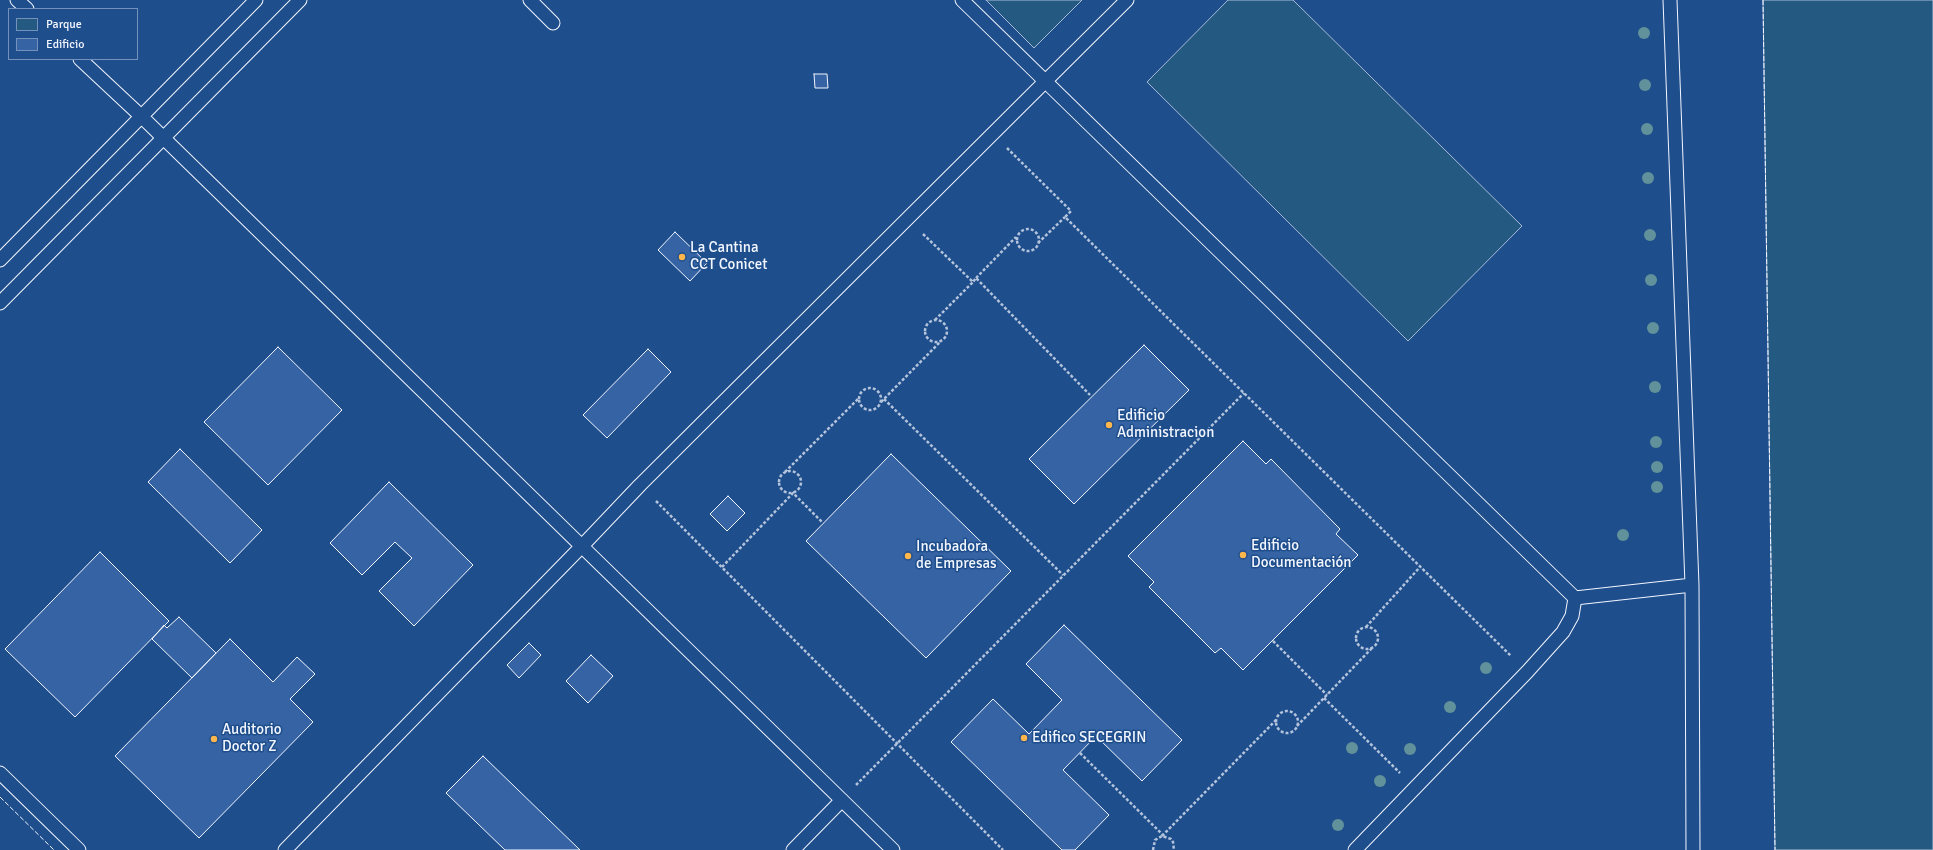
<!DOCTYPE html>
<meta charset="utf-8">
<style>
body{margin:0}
#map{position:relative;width:1933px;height:850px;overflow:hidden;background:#1f4e8c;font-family:Signika,sans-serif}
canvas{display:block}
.legend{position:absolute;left:8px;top:8px;width:130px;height:52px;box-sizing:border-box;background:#1f4e8c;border:1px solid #7391ba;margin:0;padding:5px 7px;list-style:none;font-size:12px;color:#f2f6ff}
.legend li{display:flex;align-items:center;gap:8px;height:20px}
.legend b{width:20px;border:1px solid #7391ba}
</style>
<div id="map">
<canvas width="1933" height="850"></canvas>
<ul class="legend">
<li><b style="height:11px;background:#245a82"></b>Parque</li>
<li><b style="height:11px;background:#3563a3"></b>Edificio</li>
</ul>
</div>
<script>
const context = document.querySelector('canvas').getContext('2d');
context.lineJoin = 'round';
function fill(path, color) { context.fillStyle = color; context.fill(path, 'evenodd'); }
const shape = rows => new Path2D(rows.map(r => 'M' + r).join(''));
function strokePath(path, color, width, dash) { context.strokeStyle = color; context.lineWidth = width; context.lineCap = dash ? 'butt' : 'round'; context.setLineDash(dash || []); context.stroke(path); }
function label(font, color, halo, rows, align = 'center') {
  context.font = font + ' Signika,sans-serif'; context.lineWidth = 3; context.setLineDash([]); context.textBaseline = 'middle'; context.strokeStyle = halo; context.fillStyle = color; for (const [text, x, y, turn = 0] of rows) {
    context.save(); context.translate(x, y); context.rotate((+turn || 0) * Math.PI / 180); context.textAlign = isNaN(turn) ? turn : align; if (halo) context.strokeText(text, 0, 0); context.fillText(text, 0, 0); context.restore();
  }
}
const green = shape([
 [986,0,1082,0,1034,48,986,0],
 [1228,0,1293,0,1522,226,1408,341,1147,82,1228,0],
 [1763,0,1933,0,1933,850,1775,850,1763,0]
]);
fill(green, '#245a82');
strokePath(green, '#a8bbd7', 1);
const building = shape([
 [814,74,827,74,828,88,815,88,814,74],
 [675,232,707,263,690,281,658,250,675,232],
 [1144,345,1189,390,1074,504,1029,459,1144,345],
 [278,347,342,410,268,485,204,422,278,347],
 [648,349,671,372,607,438,583,415,648,349],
 [1243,441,1266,464,1271,459,1340,529,1336,534,1358,555,1243,670,1221,648,1215,653,1149,587,1154,582,1128,556,1243,441],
 [180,449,262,530,230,563,148,482,180,449],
 [891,454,1011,571,926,658,806,541,891,454],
 [389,482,473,565,414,626,379,591,412,558,395,542,362,575,330,543,389,482],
 [728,496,745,513,727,531,710,514,728,496],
 [100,552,169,621,75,717,5,649,100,552],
 [179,617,216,653,192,678,152,639,164,625,167,628,179,617],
 [1064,625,1182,740,1142,781,1096,736,1063,770,1109,815,1075,850,1062,850,951,742,993,699,1029,734,1062,700,1026,664,1064,625],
 [230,639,273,682,297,657,315,674,290,699,313,722,199,838,115,756,230,639],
 [529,643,541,655,519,678,507,665,529,643],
 [591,655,613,676,588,703,566,681,591,655],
 [483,756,580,850,505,850,446,793,483,756]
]);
fill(building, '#3563a3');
strokePath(building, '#f2f6ff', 1);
const lane = shape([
 [17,0,27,9],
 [530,0,553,23],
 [962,0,1575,598],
 [1670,0,1692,585,1693,850],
 [80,59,141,116,893,850],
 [0,260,256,0],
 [0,303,300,0],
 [0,773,79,850],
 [285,850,582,546,640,485,1127,0],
 [793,850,842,800],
 [1355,850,1527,672,1563,632,1572,616,1575,598,1692,585]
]);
strokePath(lane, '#f2f6ff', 15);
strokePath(shape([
 [1007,148,1071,211,1065,217,1511,656],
 '1017 240a11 11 0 1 1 22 0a11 11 0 1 1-22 0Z',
 [923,234,973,282,976,278,1090,395],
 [1038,243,1065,217],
 [976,278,1016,237],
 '925 331a11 11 0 1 1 22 0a11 11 0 1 1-22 0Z',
 [935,320,973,282],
 '859 399a11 11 0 1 1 22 0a11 11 0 1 1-22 0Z',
 [884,399,1063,575],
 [881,402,941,341],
 '779 482a11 11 0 1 1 22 0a11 11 0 1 1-22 0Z',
 [785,472,859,398],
 [656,501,1003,850],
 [722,567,793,493,823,523],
 '1356 638a11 11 0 1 1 22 0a11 11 0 1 1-22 0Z',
 [1366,627,1420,567],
 [1273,641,1327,695],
 [1324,698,1400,773],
 '1276 722a11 11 0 1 1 22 0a11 11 0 1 1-22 0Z',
 [1297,726,1372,648],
 [1080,753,1163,835],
 [856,785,1244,393],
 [1162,836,1276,720],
 [1153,850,1155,840,1162,836,1171,839,1173,842,1174,850]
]), '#b3c4dc', 2.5, [3, 2]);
strokePath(lane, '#1f4e8c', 13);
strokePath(shape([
 [1763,0,1775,850],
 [0,797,54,850]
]), '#f2f6ff', 1, [5, 2]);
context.fillStyle = '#61919a';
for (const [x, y] of [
 [1644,33],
 [1645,85],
 [1647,129],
 [1648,178],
 [1650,235],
 [1651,280],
 [1653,328],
 [1655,387],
 [1656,442],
 [1657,467],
 [1657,487],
 [1623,535],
 [1486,668],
 [1450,707],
 [1352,748],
 [1410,749],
 [1380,781],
 [1338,825]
]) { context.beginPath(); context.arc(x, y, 6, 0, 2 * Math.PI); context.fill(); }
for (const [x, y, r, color] of [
 [682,257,4,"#ffb74d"],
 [1109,425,4,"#ffb74d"],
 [1243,555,4,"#ffb74d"],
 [908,556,4,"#ffb74d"],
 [1024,738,4,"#ffb74d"],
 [214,739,4,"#ffb74d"]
]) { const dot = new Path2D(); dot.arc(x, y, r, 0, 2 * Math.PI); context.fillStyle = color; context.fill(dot); strokePath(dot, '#1f4e8c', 1.5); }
label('15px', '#f2f6ff', '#1f4e8c', [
 ["La Cantina",690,248],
 ["CCT Conicet",690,265],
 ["Edificio",1117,416],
 ["Administracion",1117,433],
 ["Edificio",1251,546],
 ["Documentación",1251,563],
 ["Incubadora",916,547],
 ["de Empresas",916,564],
 ["Auditorio",222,730],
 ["Doctor Z",222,747],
 ["Edifico SECEGRIN",1032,738]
], 'left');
</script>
